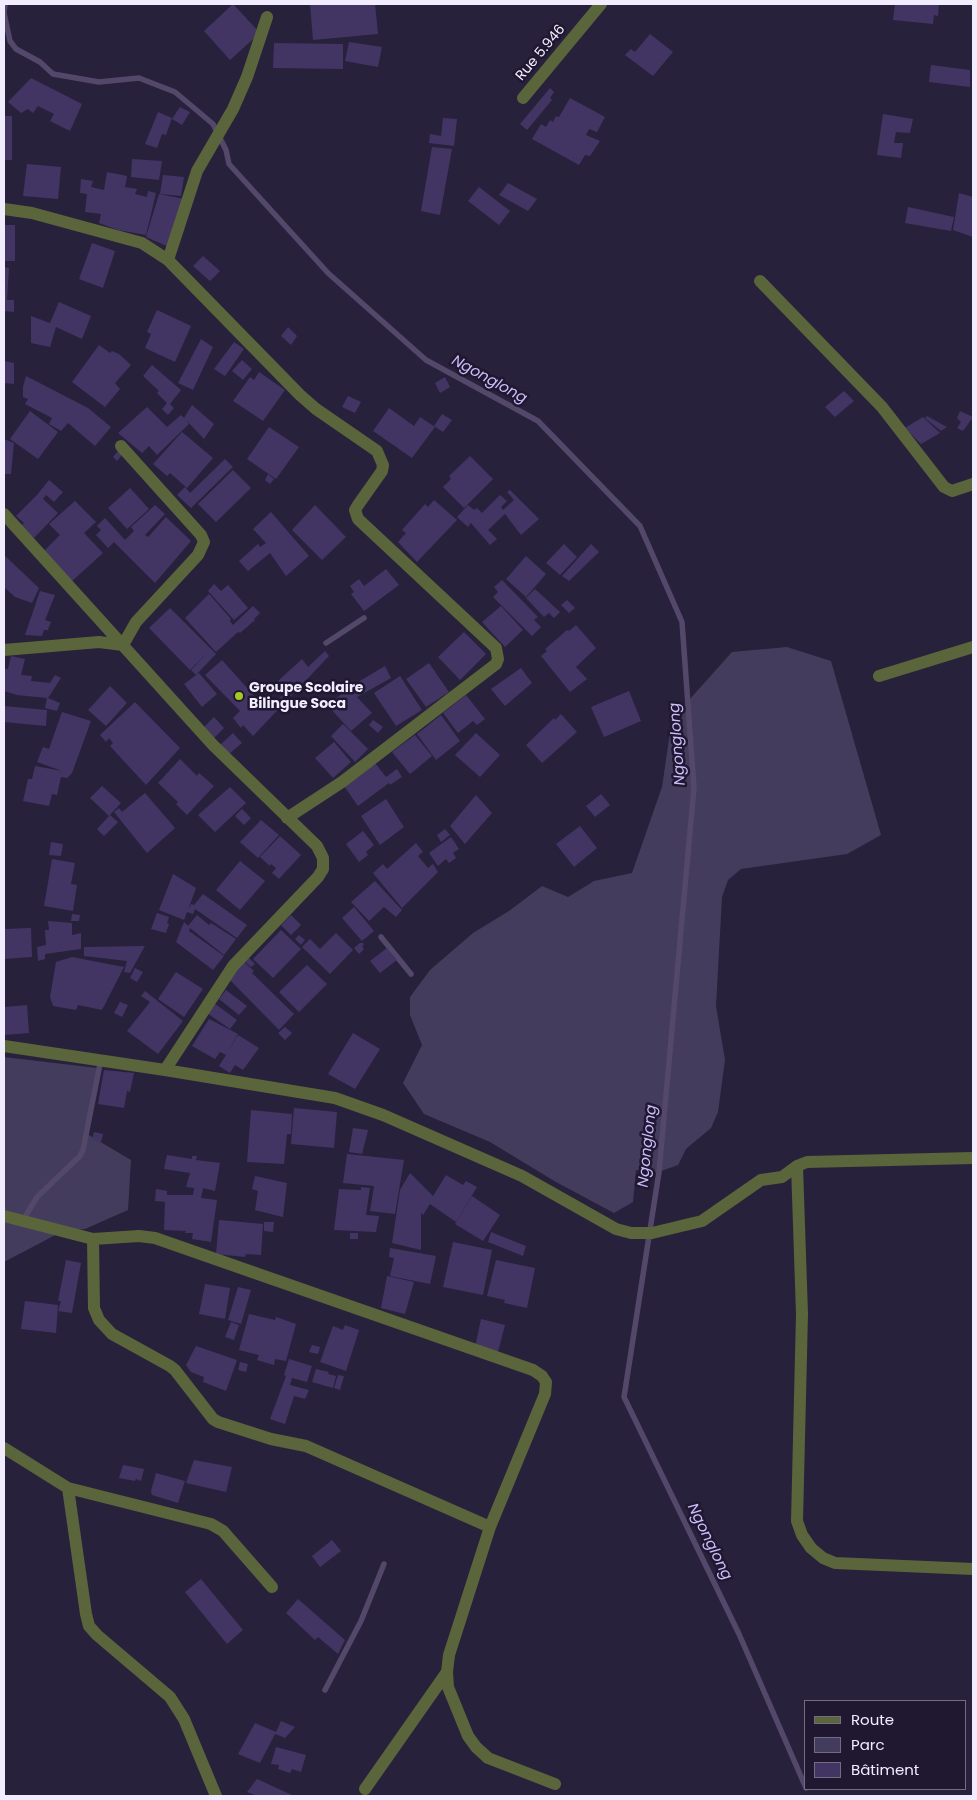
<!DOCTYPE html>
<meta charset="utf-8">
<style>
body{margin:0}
#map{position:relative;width:977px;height:1800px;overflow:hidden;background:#28213b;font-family:Poppins,sans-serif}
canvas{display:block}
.frame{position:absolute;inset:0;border:5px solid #f1edff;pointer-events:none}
.legend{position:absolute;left:804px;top:1700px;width:162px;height:90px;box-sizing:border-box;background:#1f1830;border:1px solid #736d83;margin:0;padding:6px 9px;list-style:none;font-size:15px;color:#f1edff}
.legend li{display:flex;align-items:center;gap:10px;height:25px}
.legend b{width:25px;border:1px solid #736d83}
</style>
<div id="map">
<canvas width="977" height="1800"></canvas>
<div class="frame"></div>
<ul class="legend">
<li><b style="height:6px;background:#5a653b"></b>Route</li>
<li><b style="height:14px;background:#443c5c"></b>Parc</li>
<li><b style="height:14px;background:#423564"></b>Bâtiment</li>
</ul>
</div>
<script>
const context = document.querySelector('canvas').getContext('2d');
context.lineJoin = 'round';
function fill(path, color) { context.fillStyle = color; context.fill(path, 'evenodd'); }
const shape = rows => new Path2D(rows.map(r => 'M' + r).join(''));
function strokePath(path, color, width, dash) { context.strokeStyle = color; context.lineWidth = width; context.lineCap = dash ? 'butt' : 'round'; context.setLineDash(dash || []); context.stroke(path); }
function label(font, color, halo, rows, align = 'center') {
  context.font = font + ' Poppins,sans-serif'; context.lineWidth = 5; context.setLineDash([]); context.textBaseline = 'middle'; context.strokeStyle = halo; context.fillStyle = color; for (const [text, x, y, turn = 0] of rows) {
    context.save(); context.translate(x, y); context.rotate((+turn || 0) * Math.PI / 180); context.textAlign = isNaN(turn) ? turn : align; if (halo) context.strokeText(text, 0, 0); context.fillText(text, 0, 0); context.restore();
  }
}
fill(shape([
 [787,647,831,661,881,835,847,854,741,869,728,880,722,897,716,1006,725,1060,718,1112,711,1128,686,1149,678,1165,653,1174,636,1170,633,1202,614,1213,556,1182,490,1142,424,1114,403,1083,422,1045,410,1015,410,997,430,970,473,933,509,911,542,886,568,897,594,881,632,873,662,787,672,719,732,652],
 [4,1057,97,1068,87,1134,131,1160,128,1210,85,1229,63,1231,4,1262]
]), '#443c5c');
strokePath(shape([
 [5,4,4,13,10,41,16,49,40,62,53,74,99,82,139,78,175,92,213,124,226,150,229,164,328,273,426,360,538,421,640,526,682,622,694,788,659,1172,624,1397,739,1634,806,1788],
 [326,643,364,618],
 [381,937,411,974],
 [22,1222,37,1197,80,1156,83,1150,100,1064],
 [325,1690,361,1621,384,1564]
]), '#54486a', 5.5);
fill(shape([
 [233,4,260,33,230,60,204,31],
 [310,4,375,4,378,34,313,40],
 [895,4,939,4,938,16,934,15,933,24,893,20],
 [650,34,673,52,653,76,625,55,631,49,635,52],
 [349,42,382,47,378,67,345,61],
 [274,43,343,44,343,69,273,68],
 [931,65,970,70,970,87,929,82],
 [31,78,82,104,70,131,50,121,54,114,38,106,33,113,28,109,21,113,8,102],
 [550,88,554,92,550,98,552,100,527,130,520,124],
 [570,98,605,117,597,132,589,129,586,135,600,141,590,156,585,155,579,165,532,139,541,124,546,127,550,120,553,122,556,116,559,117],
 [180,107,190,112,182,125,172,119],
 [158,112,172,118,166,135,162,134,157,148,145,144],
 [883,114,913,119,910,133,896,132,894,143,903,143,901,158,877,155],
 [4,116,12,116,12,160,4,160],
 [443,118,457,119,454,146,429,143,430,134,441,136],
 [432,147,452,149,440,215,421,211],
 [132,159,162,161,159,180,131,177],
 [27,164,61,167,58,199,23,196],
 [107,172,127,176,125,187,137,189,135,194,147,197,148,191,156,193,146,235,118,230,99,223,101,214,85,212,87,194,80,193,81,179,93,181,91,187,104,190],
 [163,175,184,177,181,196,160,194],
 [508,183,537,199,528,211,499,195],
 [479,187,510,211,499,225,468,201],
 [959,193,973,197,973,237,953,230],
 [159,194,184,199,169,247,146,237],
 [908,207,954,217,951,231,905,223],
 [4,225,15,225,15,261,4,261],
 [92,243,115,251,103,288,79,279],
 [203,256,220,271,210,281,193,266],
 [4,267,9,268,7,300,14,300,14,312,4,311],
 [59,302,91,316,82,339,56,327,50,347,31,343,31,316,50,323],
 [157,310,191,326,175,362,145,348,151,334,147,332],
 [288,327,297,336,291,345,281,336],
 [201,339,213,347,193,390,178,383],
 [234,342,244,349,225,376,214,369],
 [99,345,110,353,112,351,119,354,131,365,115,383,120,389,105,407,72,382],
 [242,360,252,369,243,380,232,371],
 [4,361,14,363,14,384,4,383],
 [152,365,181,390,170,404,174,408,168,415,162,409,167,403,157,393,159,391,143,376],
 [259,372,285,390,263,421,233,401,250,377,254,380],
 [26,376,88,408,111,427,95,446,68,423,61,431,49,424,52,418,25,404,28,399,23,397,23,387],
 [445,377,450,387,440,393,435,383],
 [844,391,854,401,835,417,825,407],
 [348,396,361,402,355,413,342,407],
 [192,405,214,424,204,439,186,420,189,424,157,455,149,446,142,453,118,433,147,407,167,427,181,415,184,418],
 [389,408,414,426,420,417,435,427,412,458,373,431],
 [30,411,58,432,38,459,10,439],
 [960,411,973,417,963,431,957,428,961,422,957,418],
 [442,414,452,420,443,432,434,426],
 [927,416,947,427,941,431,925,418],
 [923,417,940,433,921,444,905,428],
 [269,427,299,447,276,479,247,459],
 [182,432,213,458,187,488,170,473,167,476,153,464],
 [4,439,14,443,11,474,4,474],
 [118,451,122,455,117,461,113,457],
 [470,456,493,479,464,508,443,487,451,479,449,476],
 [225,459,233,467,191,508,177,495,185,487,190,493],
 [233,470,251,488,216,522,198,504],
 [268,474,274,479,270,484,265,480],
 [49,480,63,492,54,502,46,495,43,499,58,513,34,538,21,526,24,523,16,516,37,495],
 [130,488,149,509,127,529,108,508],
 [510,490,539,519,521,535,505,514,488,530,497,539,490,545,471,523,468,527,457,517,468,505,474,510,477,508,482,513,500,495,507,501,501,507,503,510,514,500,507,492],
 [434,500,457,520,417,562,398,542,406,533,402,530,425,504,428,507],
 [75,501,96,522,84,533,103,553,70,583,42,553,60,535,49,524],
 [155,505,165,514,145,535,148,537,166,517,191,541,155,583,114,542,108,548,96,535,101,530,97,526,105,518,125,540,134,531,131,527],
 [315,505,346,537,322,560,292,530],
 [271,512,309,556,286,576,270,553,248,571,239,561,258,544,260,547,266,543,253,529],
 [564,544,577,557,560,575,546,563],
 [591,544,599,552,569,581,562,576],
 [4,555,39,588,32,603,15,597,4,587],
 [526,556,546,574,526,597,506,579],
 [386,569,399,585,364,611,351,594,354,592,350,586,359,579,364,586],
 [502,580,538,617,534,620,541,627,532,636,493,597,498,592,494,587],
 [214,584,221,591,228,585,248,608,234,620,208,591],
 [535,589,560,612,554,618,549,613,544,617,526,598],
 [40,591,55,595,45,620,51,622,48,630,44,630,42,636,25,635],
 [209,594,231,619,230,621,233,625,253,606,260,613,254,619,255,620,240,633,238,632,216,652,185,618],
 [567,600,575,608,569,613,561,605],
 [501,606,523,630,505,647,482,622],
 [170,608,216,654,196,675,191,670,207,653,190,670,149,628],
 [576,625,596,648,576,667,587,679,570,692,541,656,547,651,545,649,567,630,569,631],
 [464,632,486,654,460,680,438,657],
 [325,651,329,656,291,696,278,681,302,659,308,667],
 [11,656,25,659,21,675,32,676,31,681,50,683,55,675,61,678,48,698,60,703,57,711,45,708,47,698,17,695,4,691,4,669,8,669],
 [222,660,267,710,285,693,289,698,253,736,243,725,241,728,233,718,240,711,205,675],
 [429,663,449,692,426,707,406,679],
 [385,666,391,678,357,697,372,713,351,731,328,706,348,688],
 [521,668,532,683,505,706,491,689],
 [199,673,217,694,202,707,184,684],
 [400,676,422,710,396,726,374,693],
 [110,686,127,703,106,726,88,710],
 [629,691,641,721,604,737,591,707],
 [466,695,485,719,477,725,473,721,458,733,443,713],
 [135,702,180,748,146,785,110,746,113,743,109,738,106,742,100,735],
 [4,706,47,710,46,726,4,722],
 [62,712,91,721,72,773,67,778,61,777,57,795,52,794,49,806,23,801,28,779,32,779,35,766,62,771,37,762,43,747,49,749],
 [561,714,577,732,542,763,526,745,554,718,555,720],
 [441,715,460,741,436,760,417,734],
 [214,717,224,728,214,738,204,727],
 [373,720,383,727,378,733,369,725],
 [343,724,368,749,355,762,331,736],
 [233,733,242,743,229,754,220,745],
 [476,733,500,755,480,777,455,755],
 [415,735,432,756,410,774,392,752],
 [334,742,351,762,333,778,315,758],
 [180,759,197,776,199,773,214,786,187,815,176,804,178,802,158,783],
 [375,763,386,777,397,769,402,777,390,785,389,783,358,806,344,786],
 [102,786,121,803,109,816,90,798],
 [230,787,246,803,215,832,198,815],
 [145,793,175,828,147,853,114,812,119,808,122,812],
 [601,794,610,805,595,817,586,806],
 [476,795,492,813,465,844,450,826],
 [386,799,404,827,380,845,361,816],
 [242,809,251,818,244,825,235,816],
 [110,815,118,822,104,836,97,829],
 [261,820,279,835,258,858,240,842],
 [580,826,597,848,574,867,556,844],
 [445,829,450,835,441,842,437,835],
 [363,831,374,845,366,852,368,855,359,862,346,844],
 [280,836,301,855,279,879,272,873,276,868,271,864,270,866,260,857],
 [451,837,459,849,453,853,456,858,449,863,446,859,438,866,429,853],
 [51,842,63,844,61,856,49,855],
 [416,843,423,852,418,856,428,868,433,864,438,872,402,908,373,873,383,864,387,869],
 [52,859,75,863,71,884,77,885,73,911,44,906],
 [240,861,265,881,240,910,216,890],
 [173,874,196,888,188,910,191,904,194,905,203,894,247,925,237,938,195,909,193,914,187,912,184,920,159,910],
 [375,881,402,910,396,917,384,907,369,921,351,902],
 [354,907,374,931,362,941,342,918],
 [157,913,169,917,167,923,169,924,166,933,151,929],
 [72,914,80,915,79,921,71,921],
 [197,915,209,925,211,923,236,939,224,955,190,928,189,931,224,956,213,970,176,942,184,922,188,926],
 [291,915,301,925,291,935,281,925],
 [48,921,72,923,72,935,81,933,81,949,45,954,45,959,38,961,37,947,46,945,45,930,49,930],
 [31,928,32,957,4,959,4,929],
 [281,930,301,949,273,978,253,959],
 [336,933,353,950,330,974,302,947,310,939,320,949],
 [299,935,305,940,301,945,295,939],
 [360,943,363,943,364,945,362,946,364,949,359,954,354,948],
 [145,946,130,973,124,972,127,961,84,956,84,947],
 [387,948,397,960,380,973,370,961],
 [72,957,124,967,102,1010,78,1005,76,1010,53,1006,50,997,56,962],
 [248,957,255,964,251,967,244,961],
 [243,961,254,971,252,973,294,1014,279,1030,230,980],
 [307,965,327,984,299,1012,279,992],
 [135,968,143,972,137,982,130,978],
 [176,972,203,989,184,1017,158,999],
 [226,990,247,1006,239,1015,219,999],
 [145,991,183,1021,158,1054,127,1031,150,1002,141,996],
 [120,1002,128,1005,122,1017,114,1013],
 [214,1003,237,1020,230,1029,207,1013],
 [27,1005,29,1033,4,1035,4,1007],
 [209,1019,238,1034,227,1053,238,1035,259,1048,243,1070,235,1065,230,1073,219,1066,226,1055,220,1052,215,1059,192,1046],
 [285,1027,292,1033,285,1040,278,1033],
 [353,1033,380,1049,355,1089,328,1074],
 [104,1070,134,1073,130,1092,127,1091,124,1108,98,1104],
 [294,1108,337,1112,334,1148,291,1144],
 [251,1110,292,1114,291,1134,287,1134,284,1164,247,1162],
 [353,1128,368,1130,362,1154,349,1152],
 [94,1132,103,1134,101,1142,92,1140],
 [347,1154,404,1160,395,1214,370,1211,374,1186,343,1183],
 [167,1155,192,1159,192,1156,197,1156,196,1160,220,1163,215,1191,203,1188,201,1198,217,1200,211,1242,192,1239,193,1233,185,1233,186,1231,164,1230,165,1202,155,1201,156,1189,167,1191,167,1195,193,1195,194,1188,186,1187,190,1173,164,1169],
 [410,1173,433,1196,446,1175,463,1185,466,1181,477,1187,456,1222,430,1204,423,1215,421,1213,421,1250,392,1243,400,1190],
 [255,1176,287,1183,283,1217,255,1210,258,1191,252,1189],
 [361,1187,370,1188,366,1215,379,1216,376,1232,334,1230,339,1189,361,1190],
 [472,1196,500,1215,483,1241,455,1224],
 [219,1220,263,1224,261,1255,246,1254,245,1257,216,1254],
 [264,1222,274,1222,273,1232,264,1231],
 [491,1232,526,1246,523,1256,488,1242],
 [350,1233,358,1233,358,1239,350,1239],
 [453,1242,492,1250,483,1295,443,1287],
 [390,1248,436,1256,430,1284,390,1276,394,1258,389,1257],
 [66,1260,81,1263,72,1313,58,1311,61,1301,58,1301],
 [496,1260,535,1268,527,1308,504,1303,505,1300,487,1296],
 [387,1276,414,1282,405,1314,381,1308],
 [205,1284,230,1288,225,1319,199,1314],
 [238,1287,251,1290,241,1324,228,1320],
 [25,1301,58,1305,56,1333,21,1329],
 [249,1314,275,1320,276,1317,296,1324,286,1361,275,1359,274,1365,257,1360,259,1355,239,1350],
 [481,1319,505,1325,498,1352,475,1347],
 [231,1322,239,1325,234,1340,225,1337],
 [345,1325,359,1330,346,1371,320,1362,333,1326,343,1330],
 [312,1345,320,1347,318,1354,309,1352],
 [196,1346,237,1360,226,1391,203,1382,204,1377,191,1372,186,1365],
 [289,1359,312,1366,307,1382,292,1378,290,1385,309,1390,305,1399,294,1396,285,1424,270,1419,286,1376,284,1375],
 [240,1362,248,1364,246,1372,238,1370],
 [316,1369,329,1372,328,1374,336,1376,333,1388,312,1382],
 [338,1375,344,1376,340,1390,334,1388],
 [194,1460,232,1467,226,1492,186,1483],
 [123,1465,144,1469,141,1481,136,1479,135,1481,119,1478],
 [156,1473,185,1481,178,1503,152,1495,151,1491],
 [332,1540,341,1551,320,1567,312,1556],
 [201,1579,243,1630,227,1644,185,1592],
 [298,1599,345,1640,338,1654,318,1637,315,1640,286,1613],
 [281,1721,295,1727,285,1738,275,1734,260,1763,238,1754,255,1723,276,1732],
 [276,1747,306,1755,301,1772,292,1769,290,1773,278,1769,279,1765,271,1764],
 [257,1779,292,1795,292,1796,257,1796,247,1792]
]), '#423564');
strokePath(shape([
 [523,98,601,4],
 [4,209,32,213,142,243,168,260,300,395,316,409,377,451,383,465,382,471,358,505,355,510,358,519,496,648,498,659,496,664,342,782,287,818],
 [168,260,197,171,233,109,247,77,267,17],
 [760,281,882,407,944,487,952,491,973,484],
 [121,446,201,535,204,542,198,555,136,622,123,645],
 [4,514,213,745,317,846,323,858,323,869,318,877,233,966,165,1070],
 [4,650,99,642,123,645],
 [879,676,973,647],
 [4,1046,165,1070,335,1098,383,1115,522,1176,616,1229,631,1233,652,1233,702,1221,761,1180,782,1177,797,1166,807,1162,973,1158],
 [797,1166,802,1314,797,1521,802,1535,811,1548,823,1558,835,1563,973,1569],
 [4,1216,93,1239,139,1236,155,1238,533,1370,542,1376,546,1382,545,1394,490,1527,449,1655,447,1672,448,1687,468,1736,476,1747,488,1758,555,1784],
 [93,1239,94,1308,99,1320,112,1334,170,1366,175,1370,213,1419,218,1422,271,1439,306,1446,490,1527],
 [4,1448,68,1488,211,1524,223,1531,272,1587],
 [68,1488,86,1614,89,1626,97,1635,170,1697,184,1719,216,1796],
 [365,1789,447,1672]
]), '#5a653b', 12);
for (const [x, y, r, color] of [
 [239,696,5,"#a7c820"]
]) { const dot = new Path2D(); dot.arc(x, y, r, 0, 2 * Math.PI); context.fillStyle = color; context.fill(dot); strokePath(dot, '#1f1830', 2); }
label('14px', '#f1edff', '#1f1830', [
 ["Rue 5.946",541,53,-50]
]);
label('bold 14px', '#f1edff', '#1f1830', [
 ["Groupe Scolaire",249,688],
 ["Bilingue Soca",249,704]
], 'left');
label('italic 15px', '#ccbdfc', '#1f1830', [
 ["Ngonglong",489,380,29],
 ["Ngonglong",678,744,-94],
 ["Ngonglong",648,1146,-84],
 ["Ngonglong",709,1542,64]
]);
</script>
